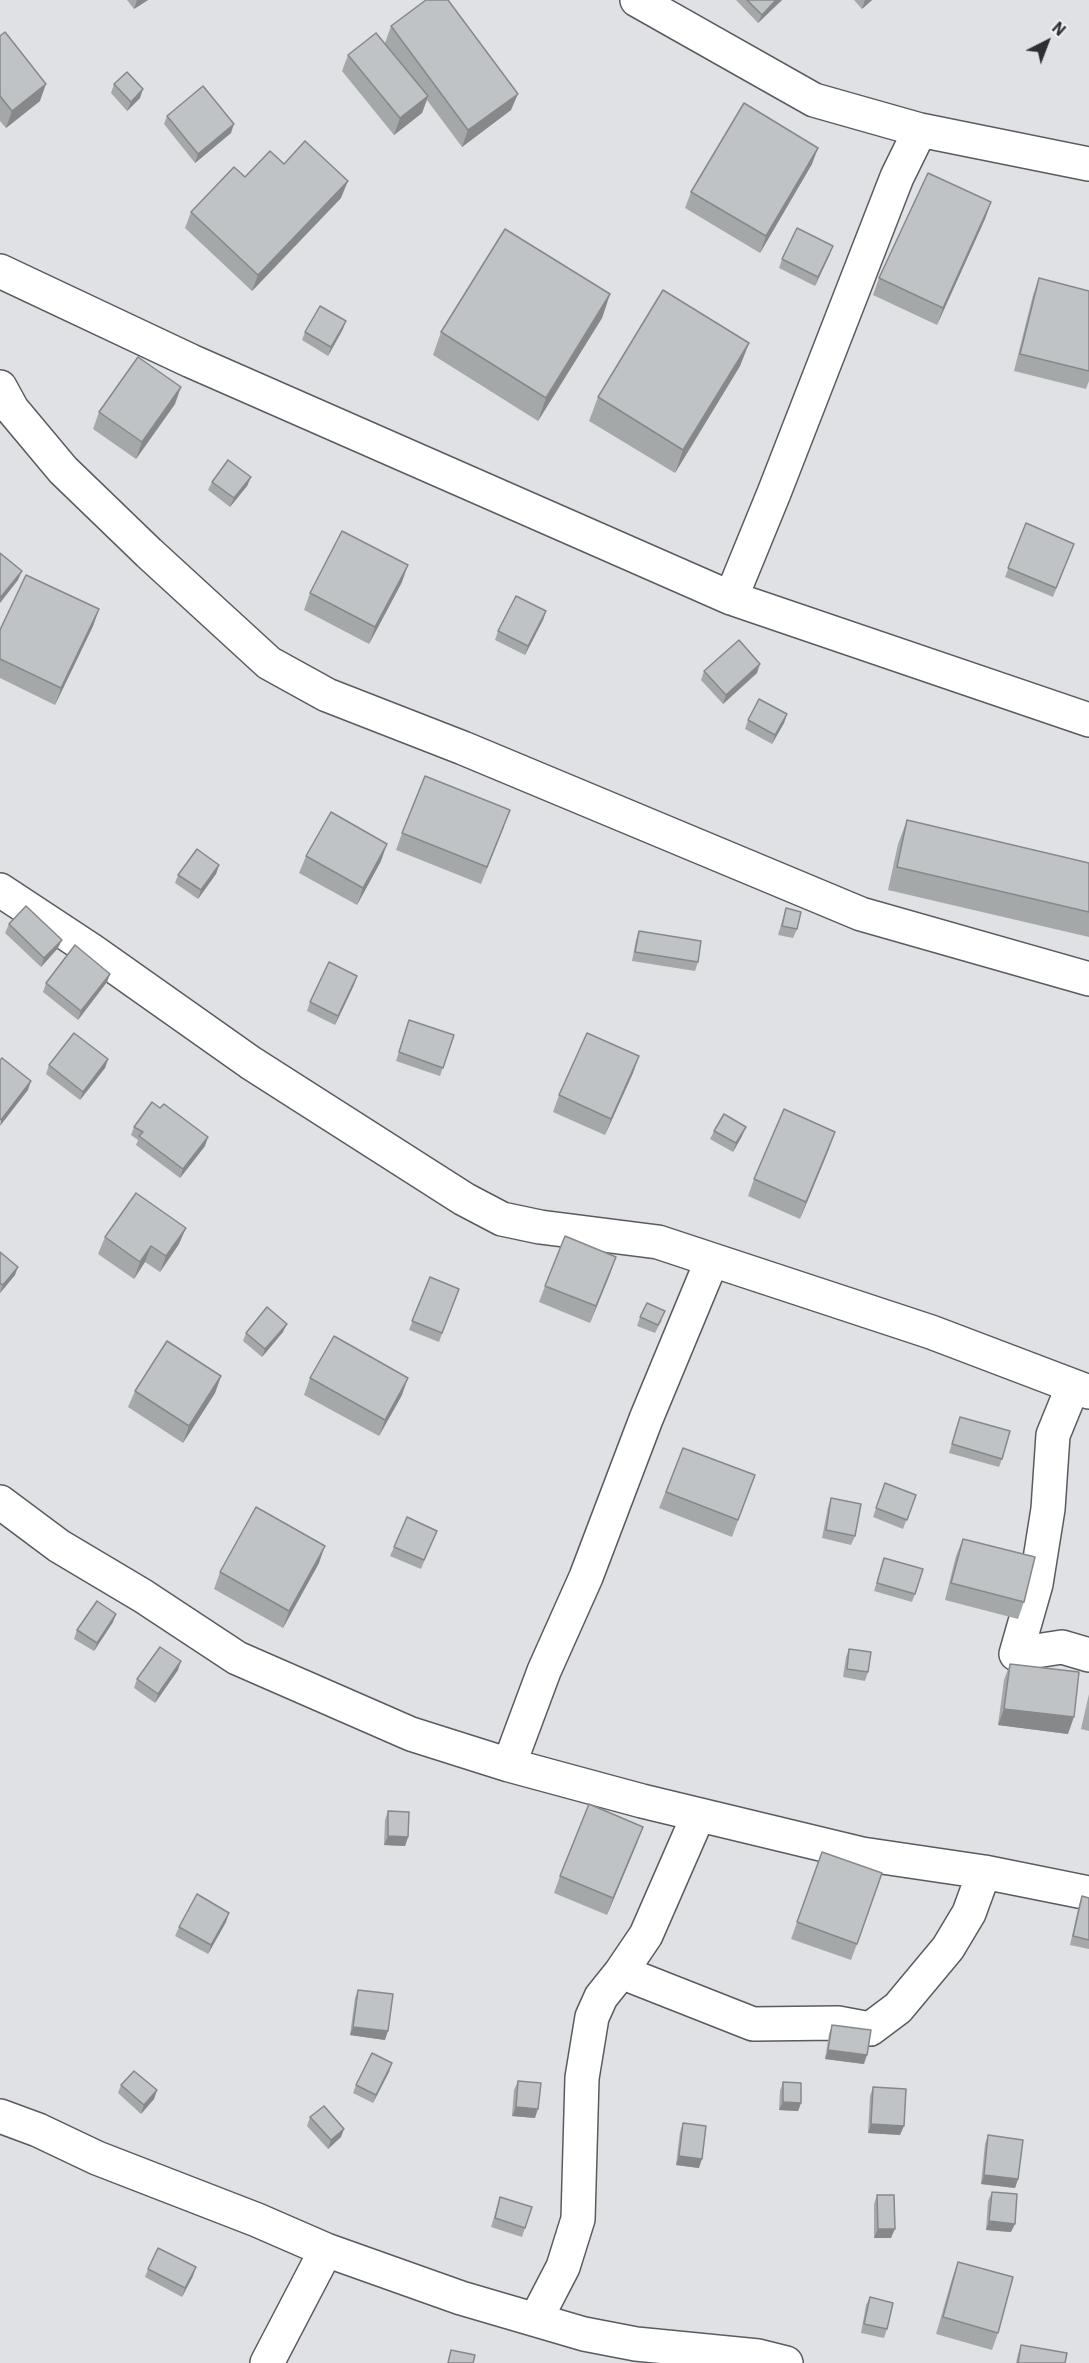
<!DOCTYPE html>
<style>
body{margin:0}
#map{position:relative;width:1089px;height:2363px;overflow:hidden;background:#dfe1e5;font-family:"IBM Plex Sans",sans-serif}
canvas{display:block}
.north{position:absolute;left:1017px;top:12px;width:60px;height:60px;-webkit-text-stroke:4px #eceff2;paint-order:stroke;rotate:42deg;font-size:16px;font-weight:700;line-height:24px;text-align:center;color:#2e2f30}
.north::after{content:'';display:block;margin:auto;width:21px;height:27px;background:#2e2f30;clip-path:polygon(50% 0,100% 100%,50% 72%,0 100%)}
</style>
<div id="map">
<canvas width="1089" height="2363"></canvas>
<div class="north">N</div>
</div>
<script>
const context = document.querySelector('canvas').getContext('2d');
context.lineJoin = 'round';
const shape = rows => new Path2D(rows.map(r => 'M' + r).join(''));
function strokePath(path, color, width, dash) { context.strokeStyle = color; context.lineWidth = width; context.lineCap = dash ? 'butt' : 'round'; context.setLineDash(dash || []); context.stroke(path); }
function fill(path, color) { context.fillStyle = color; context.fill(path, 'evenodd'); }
const street = shape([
 [637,0,814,100,920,130,1089,164],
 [0,271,191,361,731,598,1089,720],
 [0,387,12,409,63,470,149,553,269,663,327,695,463,748,861,914,1089,979],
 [731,598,774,493,897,177,920,130],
 [0,890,91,950,251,1063,464,1199,502,1219,540,1227,658,1242,931,1332,1089,1392],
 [1073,1386,1053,1435,1048,1509,1036,1584,1016,1654,1062,1647,1089,1655],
 [0,1502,59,1546,143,1596,237,1658,411,1734,509,1765,642,1801,862,1854,984,1872,1089,1893],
 [509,1765,544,1671,586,1577,646,1419,712,1260],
 [621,1972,753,2024,838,2023,870,2029,898,2008,948,1948,969,1913,984,1872],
 [0,2116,38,2130,97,2158,257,2220,326,2250,461,2298,584,2334,636,2344,758,2356,786,2363],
 [536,2319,563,2267,578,2219,582,2078,592,2017,601,1997,621,1972,646,1935,698,1816],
 [267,2363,326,2250]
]);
strokePath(street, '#595c5e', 36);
strokePath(street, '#fff', 33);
fill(shape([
 [127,0,148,0,134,9],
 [736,0,782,0,758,23],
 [854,0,872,0,862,9],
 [391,26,511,110,462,147,427,100,422,113,394,135,342,71,348,55,385,43],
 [0,36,40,101,6,128,0,121],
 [114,84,140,98,127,111,111,93],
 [167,116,231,133,195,163,164,124],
 [284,164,341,198,252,291,185,228,191,212,245,177],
 [812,164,760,253,685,208,691,192],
 [991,202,985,219,937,325,873,295,879,278],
 [830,254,815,286,779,268,782,259],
 [1039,278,1089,291,1089,381,1086,389,1014,371,1033,295],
 [610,294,602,318,538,421,433,355,441,332],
 [343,329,328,356,302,340,305,332],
 [749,343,740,366,675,473,589,421,598,397],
 [175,404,136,459,93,429,99,412],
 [251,477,247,486,230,507,208,490,212,482],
 [1026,523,1074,544,1053,597,1005,577],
 [402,582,369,644,304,610,310,593],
 [99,609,93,626,55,705,0,678,0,630],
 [546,611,543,620,525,655,495,640,498,631],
 [704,671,757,673,723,704,701,680],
 [787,714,784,723,772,744,745,729,748,720],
 [907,820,1089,863,1089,937,888,890,898,844],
 [504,827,481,884,396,850,402,833],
 [306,856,381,861,357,905,299,873],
 [219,865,216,874,198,899,175,883,178,875],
 [786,908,797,929,793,938,778,935],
 [9,924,58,948,41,967,5,933],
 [639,931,698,962,695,971,632,961,636,940],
 [110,974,107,982,78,1020,43,992,46,983],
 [354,985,335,1025,307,1011,310,1002],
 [406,1029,454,1035,440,1076,396,1061],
 [108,1059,105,1068,80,1100,46,1074,49,1065],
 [633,1073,605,1135,553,1112,559,1095],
 [134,1127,205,1146,180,1178,136,1145,138,1140,131,1135],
 [714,1131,742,1136,733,1152,710,1139],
 [829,1149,800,1219,748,1196,754,1179],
 [105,1237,179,1244,160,1272,145,1262,134,1279,98,1254],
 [0,1252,15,1275,0,1293],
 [610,1274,590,1323,539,1302,545,1286],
 [430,1277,459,1289,439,1342,409,1330],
 [640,1317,662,1320,655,1333,637,1326],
 [283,1332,262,1357,243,1341,246,1333],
 [221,1376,215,1393,183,1443,128,1407,135,1391],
 [310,1378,402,1395,379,1436,304,1395],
 [960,1417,1002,1459,999,1467,949,1453],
 [683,1448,755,1475,732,1537,659,1508],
 [885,1483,916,1495,903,1529,873,1517],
 [831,1498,855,1536,851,1545,822,1538,828,1507],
 [437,1531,421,1569,390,1556,394,1547],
 [963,1539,1024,1602,1018,1619,945,1600,956,1556],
 [884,1558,915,1594,912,1602,874,1591],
 [319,1563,283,1628,214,1589,220,1572],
 [113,1622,94,1651,74,1639,77,1630],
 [849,1649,868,1672,865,1681,843,1677,846,1657],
 [1010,1664,1068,1734,998,1725,1004,1680],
 [178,1670,155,1703,134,1688,137,1679],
 [1089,1694,1089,1731,1081,1729],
 [388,1811,408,1837,405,1846,384,1845,385,1820],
 [637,1843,607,1915,554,1893,560,1876],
 [822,1852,857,1944,851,1960,791,1939],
 [1082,1896,1089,1898,1089,1949,1070,1945,1079,1905],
 [226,1922,208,1954,175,1936,179,1927],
 [358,1990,385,2040,350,2035,355,1998],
 [832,2025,864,2064,825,2059,829,2034],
 [392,2063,389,2072,373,2103,353,2093,356,2085],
 [518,2081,535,2118,512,2116,514,2090],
 [783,2082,801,2103,798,2111,779,2110,780,2091],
 [121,2085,157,2090,154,2099,141,2114,118,2093],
 [873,2087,900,2135,868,2133,870,2096],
 [310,2117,341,2137,328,2149,307,2126],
 [683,2123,699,2168,676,2165,680,2132],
 [988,2135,1018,2179,1015,2188,981,2184,985,2144],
 [992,2192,1011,2232,986,2230,988,2201],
 [877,2195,891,2238,874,2238,874,2204],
 [500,2197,525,2228,522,2237,491,2227],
 [958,2262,998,2333,992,2350,936,2334,952,2279],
 [148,2269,193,2276,182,2297,145,2277],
 [870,2297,887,2329,884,2338,861,2333,866,2305],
 [1021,2345,1065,2363,1016,2363,1018,2354]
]), '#a4a8a9');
fill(shape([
 [137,0,148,0,134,9],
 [776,0,782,0,758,23,762,15],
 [865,0,872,0,862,9],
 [46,84,40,101,6,128,12,111],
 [143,89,140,98,127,111,131,102],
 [518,94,511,110,462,147,468,130],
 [428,96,422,113,394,135,400,118],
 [234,124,231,133,195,163,198,154],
 [818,148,812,164,760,253,766,236],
 [348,181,341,198,252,291,258,275],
 [991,202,985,219,937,325,943,308],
 [833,246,830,254,815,286,818,277],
 [610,294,602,318,538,421,546,398],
 [346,321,343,329,328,356,331,347],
 [749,343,740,366,675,473,683,450],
 [181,387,175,404,136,459,142,442],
 [251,477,247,486,230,507,234,498],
 [408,565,402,582,369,644,375,627],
 [22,571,18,580,0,603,0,598],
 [99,609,93,626,55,705,61,688],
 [546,611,543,620,525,655,528,646],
 [760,664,757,673,723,704,726,695],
 [787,714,784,723,772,744,775,735],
 [387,844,381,861,357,905,363,888],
 [219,865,216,874,198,899,201,890],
 [62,940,58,948,41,967,44,958],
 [110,974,107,982,78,1020,81,1011],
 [357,976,354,985,335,1025,338,1016],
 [639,1056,633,1073,605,1135,611,1119],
 [108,1059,105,1068,80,1100,83,1092],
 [31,1081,28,1090,0,1126,1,1120],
 [746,1127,742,1136,733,1152,736,1143],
 [835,1132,829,1149,800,1219,806,1202],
 [208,1137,205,1146,180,1178,183,1169],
 [186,1228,179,1244,160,1272,166,1256],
 [151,1246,145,1262,134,1279,140,1262],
 [616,1257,610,1274,590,1323,596,1306],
 [18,1267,15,1275,0,1293,3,1285],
 [287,1324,283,1332,262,1357,265,1349],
 [221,1376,215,1393,183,1443,189,1426],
 [408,1378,402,1395,379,1436,385,1420],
 [325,1546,319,1563,283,1628,289,1611],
 [116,1614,113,1622,94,1651,97,1643],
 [181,1661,178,1670,155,1703,158,1694],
 [1004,1709,1074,1717,1068,1734,998,1725],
 [643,1827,637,1843,607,1915,613,1898],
 [388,1836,408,1837,405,1846,384,1845],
 [229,1913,226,1922,208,1954,211,1945],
 [353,2027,388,2031,385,2040,350,2035],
 [828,2050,867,2055,864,2064,825,2059],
 [392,2063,389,2072,373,2103,376,2095],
 [157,2090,154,2099,141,2114,144,2105],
 [783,2102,801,2103,798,2111,779,2110],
 [516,2107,538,2109,535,2118,512,2116],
 [871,2124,904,2126,900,2135,868,2133],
 [344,2129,341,2137,328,2149,331,2140],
 [679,2156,702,2159,699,2168,676,2165],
 [984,2175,1018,2179,1015,2188,981,2184],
 [989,2221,1015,2224,1011,2232,986,2230],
 [878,2229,895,2229,891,2238,874,2238],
 [196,2267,193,2276,182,2297,185,2288]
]), '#86888a');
const building = shape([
 [426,0,448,0,518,94,468,130,391,26,426,0],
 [747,0,776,0,762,15,747,0],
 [5,32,46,84,12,111,0,96,0,36,5,32],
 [376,33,428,96,400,118,348,55,376,33],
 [127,72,143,89,131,102,114,84,127,72],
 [203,86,234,124,198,154,167,116,203,86],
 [744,103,818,148,766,236,691,192,744,103],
 [305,141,348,181,258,275,191,212,234,167,245,177,270,151,284,164,305,141],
 [928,173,991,202,943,308,879,278,928,173],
 [797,228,833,246,818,277,782,259,797,228],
 [505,229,610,294,546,398,441,332,505,229],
 [1039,278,1089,291,1089,371,1020,354,1039,278],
 [663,290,749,343,683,450,598,397,663,290],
 [320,306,346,321,331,347,305,332,320,306],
 [138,357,181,387,142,442,99,412,138,357],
 [228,460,251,477,234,498,212,482,228,460],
 [1026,523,1074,544,1056,588,1008,568,1026,523],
 [342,531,408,565,375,627,310,593,342,531],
 [0,553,22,571,0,598,0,553],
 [26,575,99,609,61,688,0,659,0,630,26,575],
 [516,596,546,611,528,646,498,631,516,596],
 [739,640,760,664,726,695,704,671,739,640],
 [759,699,787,714,775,735,748,720,759,699],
 [425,776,510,810,487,867,402,833,425,776],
 [331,812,387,844,363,888,306,856,331,812],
 [907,820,1089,863,1089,912,897,867,907,820],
 [197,849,219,865,201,890,178,875,197,849],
 [26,906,62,940,44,958,9,924,26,906],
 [786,908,801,912,797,929,782,926,786,908],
 [639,931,701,941,698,962,635,952,639,931],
 [75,945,110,974,81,1011,46,983,75,945],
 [329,962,357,976,338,1016,310,1002,329,962],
 [409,1020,454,1035,443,1068,399,1052,409,1020],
 [74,1033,108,1059,83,1092,49,1065,74,1033],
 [587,1033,639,1056,611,1119,559,1095,587,1033],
 [2,1058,31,1081,1,1120,0,1119,0,1060,2,1058],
 [152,1102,160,1108,164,1104,208,1137,183,1169,139,1136,143,1132,134,1127,152,1102],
 [784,1109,835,1132,806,1202,754,1179,784,1109],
 [724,1114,746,1127,736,1143,714,1131,724,1114],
 [136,1193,186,1228,166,1256,151,1246,140,1262,105,1237,136,1193],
 [565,1236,616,1257,596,1306,545,1286,565,1236],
 [0,1252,18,1267,3,1285,0,1283,0,1252],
 [430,1277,459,1289,442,1333,412,1321,430,1277],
 [647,1303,665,1311,658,1325,640,1317,647,1303],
 [267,1307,287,1324,265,1349,246,1333,267,1307],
 [334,1336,408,1378,385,1420,310,1378,334,1336],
 [167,1341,221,1376,189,1426,135,1391,167,1341],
 [960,1417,1010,1431,1002,1459,952,1444,960,1417],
 [683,1448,755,1475,738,1520,666,1492,683,1448],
 [885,1483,916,1495,907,1520,876,1508,885,1483],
 [831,1498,861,1504,855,1536,826,1530,831,1498],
 [256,1507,325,1546,289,1611,220,1572,256,1507],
 [407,1517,437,1531,424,1560,394,1547,407,1517],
 [963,1539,1035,1557,1024,1602,951,1583,963,1539],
 [884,1558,923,1569,915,1594,877,1583,884,1558],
 [97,1601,116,1614,97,1643,77,1630,97,1601],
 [160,1647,181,1661,158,1694,137,1679,160,1647],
 [849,1649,871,1652,868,1672,847,1669,849,1649],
 [1010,1664,1079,1672,1074,1717,1004,1709,1010,1664],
 [589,1804,643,1827,613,1898,560,1876,589,1804],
 [388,1811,409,1812,408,1837,388,1836,388,1811],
 [822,1852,882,1873,857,1944,797,1922,822,1852],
 [197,1894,229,1913,211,1945,179,1927,197,1894],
 [1082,1896,1089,1898,1089,1940,1073,1936,1082,1896],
 [358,1990,393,1994,388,2031,353,2027,358,1990],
 [832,2025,871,2030,867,2055,828,2050,832,2025],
 [372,2053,392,2063,376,2095,356,2085,372,2053],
 [134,2071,157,2090,144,2105,121,2085,134,2071],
 [518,2081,541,2083,538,2109,516,2107,518,2081],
 [783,2082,801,2083,801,2103,783,2102,783,2082],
 [873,2087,906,2089,904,2126,871,2124,873,2087],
 [324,2106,344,2129,331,2140,310,2117,324,2106],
 [683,2123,706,2126,702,2159,679,2156,683,2123],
 [988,2135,1023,2140,1018,2179,984,2175,988,2135],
 [992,2192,1017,2194,1015,2224,989,2221,992,2192],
 [877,2195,894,2195,895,2229,878,2229,877,2195],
 [500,2197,532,2207,525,2228,495,2218,500,2197],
 [158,2248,196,2267,185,2288,148,2269,158,2248],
 [958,2262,1013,2277,998,2333,943,2317,958,2262],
 [870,2297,893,2303,887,2329,864,2324,870,2297],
 [1021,2345,1067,2353,1065,2363,1018,2363,1021,2345],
 [451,2350,475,2355,473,2363,448,2363,451,2350]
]);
fill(building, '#bfc3c5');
strokePath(building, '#86888a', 1.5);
</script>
